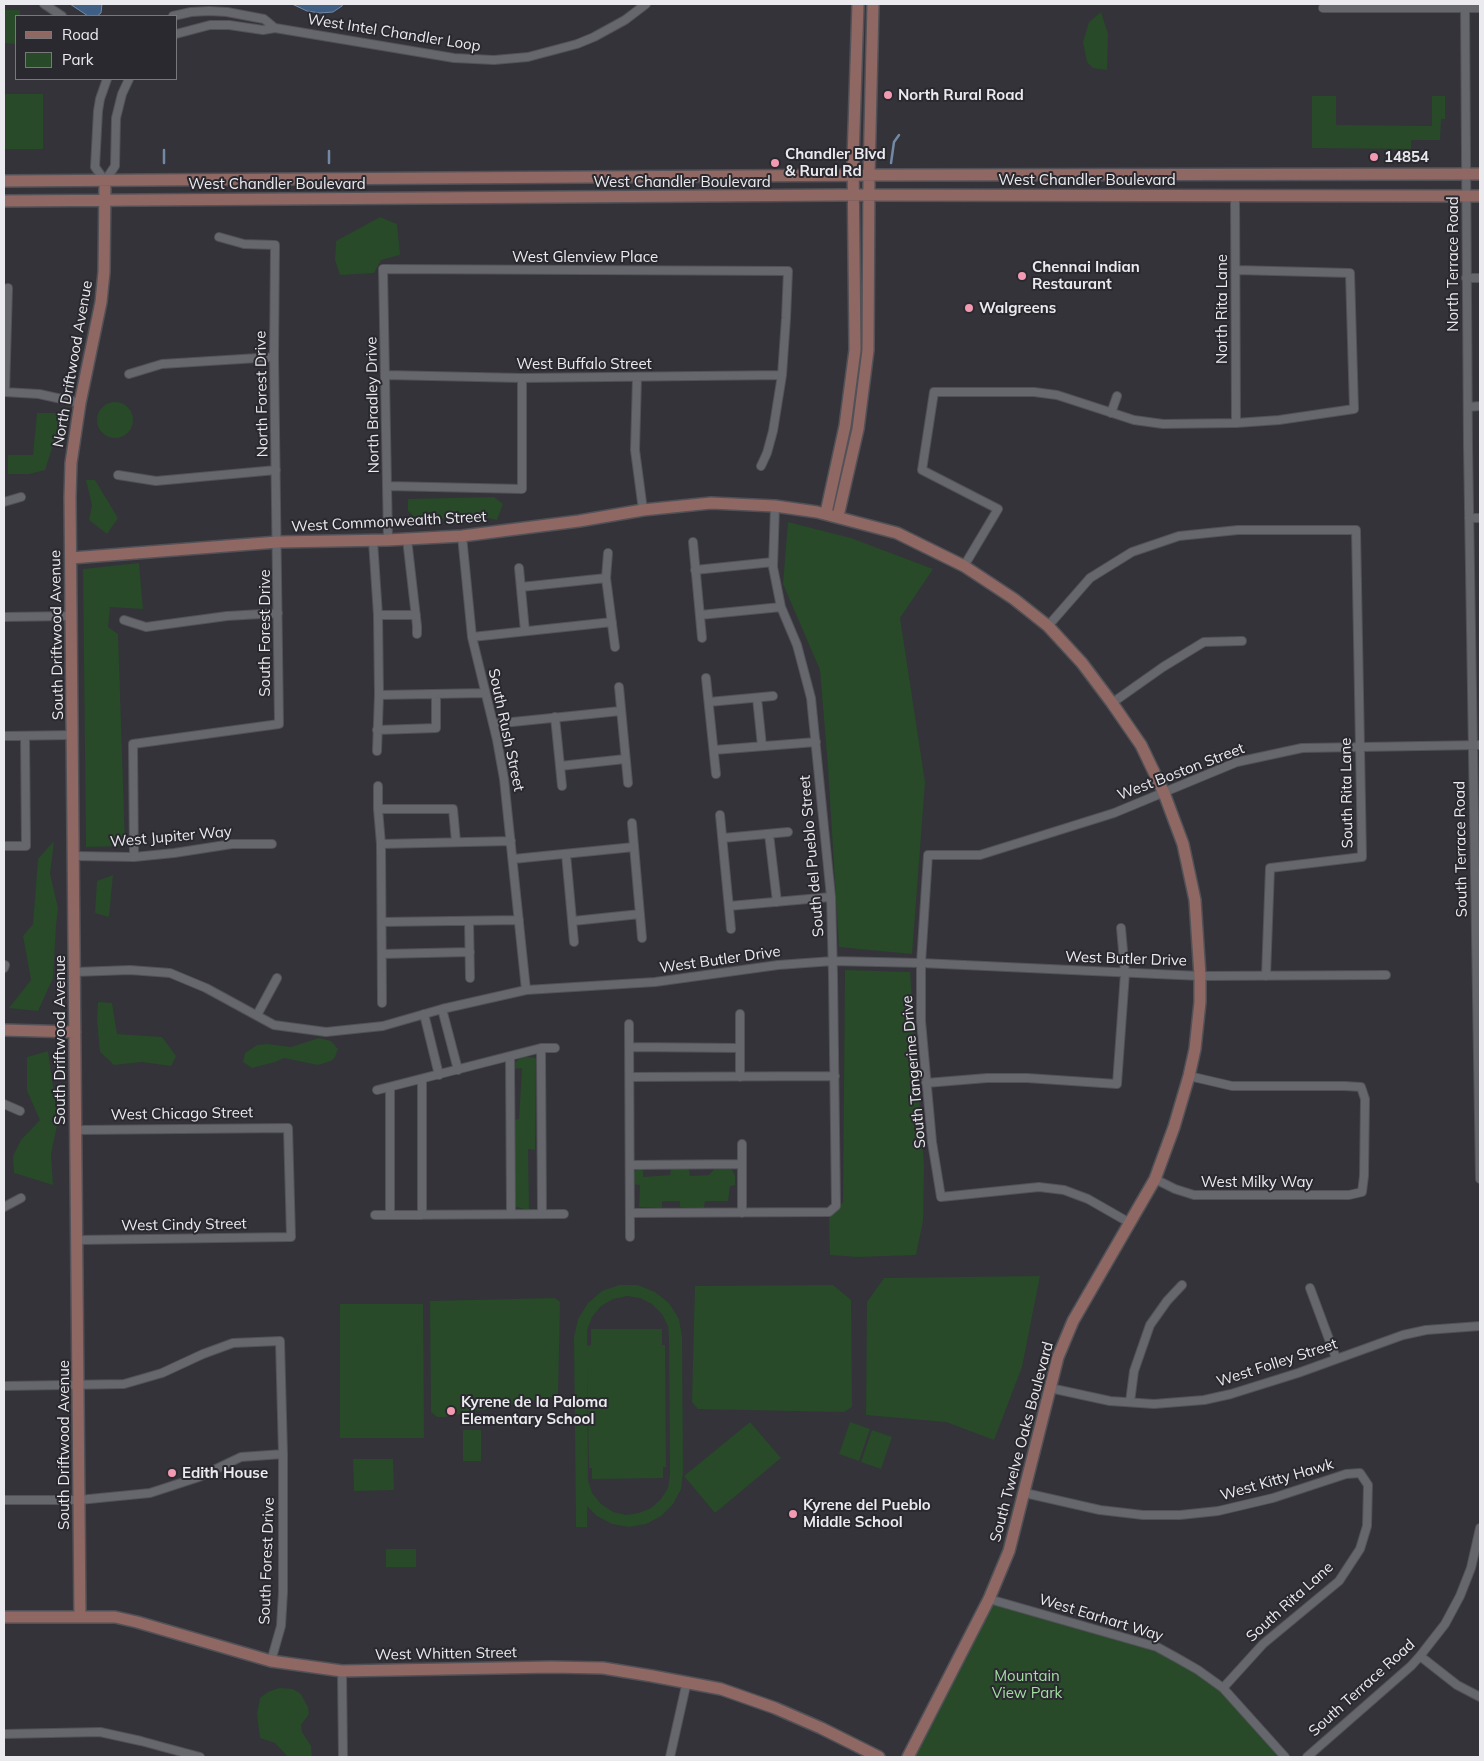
<!DOCTYPE html>
<style>
body{margin:0}
#map{position:relative;width:1484px;height:1761px;overflow:hidden;background:#333339;font-family:Mulish,sans-serif}
canvas{display:block}
.frame{position:absolute;inset:0;border:5px solid #ebebef;pointer-events:none}
.legend{position:absolute;left:15px;top:15px;width:162px;height:65px;box-sizing:border-box;background:#29292f;border:1px solid #77777c;margin:0;padding:6px 9px;list-style:none;font-size:15px;color:#ebebef}
.legend li{display:flex;align-items:center;gap:10px;height:25px}
.legend b{width:25px;border:1px solid #77777c}
</style>
<div id="map">
<canvas width="1484" height="1761"></canvas>
<div class="frame"></div>
<ul class="legend">
<li><b style="height:6px;background:#8f6763"></b>Road</li>
<li><b style="height:14px;background:#284a29"></b>Park</li>
</ul>
</div>
<script>
const context = document.querySelector('canvas').getContext('2d');
context.lineJoin = 'round';
function fill(path, color) { context.fillStyle = color; context.fill(path, 'evenodd'); }
const shape = rows => new Path2D(rows.map(r => 'M' + r).join(''));
function strokePath(path, color, width, dash) { context.strokeStyle = color; context.lineWidth = width; context.lineCap = dash ? 'butt' : 'round'; context.setLineDash(dash || []); context.stroke(path); }
function label(font, color, halo, rows, align = 'center') {
  context.font = font + ' Mulish,sans-serif'; context.lineWidth = 4; context.setLineDash([]); context.textBaseline = 'middle'; context.strokeStyle = halo; context.fillStyle = color; for (const [text, x, y, turn = 0] of rows) {
    context.save(); context.translate(x, y); context.rotate((+turn || 0) * Math.PI / 180); context.textAlign = isNaN(turn) ? turn : align; if (halo) context.strokeText(text, 0, 0); context.fillText(text, 0, 0); context.restore();
  }
}
fill(shape([
 [4,10,20,10,20,16,16,16,16,44,4,43],
 [1101,12,1108,34,1107,70,1093,68,1087,62,1083,42,1089,22],
 [4,94,43,94,43,149,4,149],
 [1312,96,1336,96,1336,125,1432,126,1432,96,1445,96,1445,119,1441,119,1440,140,1411,140,1411,149,1312,148],
 [380,217,397,224,400,255,381,260,374,273,340,275,335,260,336,241],
 '97 420a18 18 0 1 1 36 0a18 18 0 1 1-36 0Z',
 [37,413,61,413,60,424,45,470,29,474,8,474,8,455,33,455],
 [86,480,95,480,118,518,107,534,89,520,92,505],
 [494,497,503,504,497,520,480,516,440,519,425,526,408,511,408,499],
 [788,522,851,538,933,569,900,618,925,782,912,954,839,947,828,767,820,670,783,584],
 [139,563,143,609,110,607,108,627,118,634,125,846,86,847,83,569],
 [54,841,50,874,58,908,56,925,53,978,38,1011,9,1008,31,980,23,936,33,924,38,859],
 [113,875,109,917,95,913,97,881],
 [845,970,910,972,924,1166,923,1221,916,1255,857,1257,830,1255,829,1218,843,1202],
 [98,1002,112,1003,117,1034,162,1037,176,1056,171,1066,142,1062,114,1065,100,1052,97,1020],
 [319,1038,331,1041,338,1049,335,1057,331,1061,318,1065,284,1058,275,1062,252,1068,243,1062,245,1053,257,1045,267,1044,291,1047],
 [48,1051,58,1121,51,1154,53,1185,14,1173,13,1156,21,1140,40,1120,27,1091,27,1057],
 [523,1056,536,1058,535,1150,528,1149,529,1210,512,1206,514,1120,519,1119,522,1068,513,1069,515,1062],
 [639,1168,643,1170,643,1177,670,1175,671,1169,689,1169,690,1176,709,1175,714,1169,731,1168,735,1176,735,1185,730,1186,728,1201,705,1201,704,1208,680,1207,680,1201,662,1201,662,1208,639,1207,640,1185,632,1184,632,1174],
 [1040,1276,1022,1367,994,1440,946,1422,866,1415,867,1302,884,1278],
 [619,1285,638,1285,655,1292,669,1303,679,1319,682,1337,683,1472,681,1489,673,1504,661,1516,646,1524,629,1527,612,1524,597,1516,587,1506,587,1527,576,1527,574,1337,578,1319,588,1303,602,1291],
 [627,1296,640,1298,652,1304,662,1314,668,1326,669,1339,670,1474,668,1488,661,1499,651,1508,639,1513,626,1515,613,1512,601,1504,592,1493,588,1480,587,1363,589,1468,592,1468,592,1479,663,1478,663,1467,666,1467,665,1345,662,1345,662,1329,591,1329,591,1345,587,1346,587,1330,592,1317,601,1306,613,1299],
 [833,1285,851,1300,852,1407,844,1412,698,1409,692,1402,695,1286],
 [555,1298,560,1302,558,1396,444,1417,437,1417,431,1412,430,1301],
 [340,1304,423,1304,424,1438,340,1438],
 [750,1422,781,1458,715,1513,684,1476],
 [850,1422,870,1429,859,1461,839,1454],
 [463,1430,481,1430,481,1461,463,1461],
 [872,1430,892,1437,881,1469,861,1462],
 [353,1459,393,1459,394,1490,354,1491],
 [386,1549,416,1549,416,1567,386,1567],
 [989,1599,1157,1647,1223,1688,1285,1757,908,1757],
 [279,1688,293,1689,301,1694,308,1707,309,1714,301,1725,302,1732,311,1746,312,1757,288,1757,275,1743,260,1738,257,1714,260,1698,268,1692]
]), '#284a29');
const water = shape([
 [70,4,102,4,101,13,97,16,88,16,70,4],
 [292,4,343,4,342,6,333,12,320,13,307,11,292,4]
]);
fill(water, '#3f5e84');
strokePath(water, '#7388a4', 1);
strokePath(shape([
 [164,150,164,163],
 [329,151,329,163],
 [891,163,894,142,899,135]
]), '#7388a4', 2.5);
const street = shape([
 [44,4,62,16],
 [1323,8,1480,8],
 [1465,8,1468,446,1480,1179],
 [173,16,191,12,209,11,227,12,264,19,275,28],
 [176,34,210,25,229,25,263,30,275,28,454,58,494,60,528,57,577,44,594,37,625,20,646,4],
 [107,79,100,99,98,111,95,167,105,181,115,166,116,118,122,94,129,79],
 [1235,195,1236,423],
 [1466,278,1480,278],
 [129,374,162,364,274,357],
 [386,375,522,378,782,375],
 [637,378,635,450,643,510],
 [4,392,39,394,80,403],
 [5,392,8,288],
 [1468,407,1480,406],
 [1111,413,1117,396],
 [118,475,156,481,276,470],
 [388,486,522,489,522,378],
 [4,502,21,497],
 [1469,518,1480,518],
 [462,536,472,637,497,740,504,779,526,990],
 [407,539,417,626,417,634],
 [388,540,383,269,788,271,786,318,782,375,773,431,767,453,761,466],
 [373,541,378,615,379,695,377,751],
 [693,542,702,638],
 [608,553,606,578,615,647],
 [964,566,998,509,922,470,934,392,1034,392,1057,395,1134,420,1163,424,1236,423,1279,420,1354,409,1350,273,1236,270],
 [519,568,525,631],
 [695,570,773,562],
 [521,587,606,578],
 [378,615,416,615],
 [700,615,781,607],
 [4,617,71,616],
 [124,620,146,627,227,616,278,613],
 [1048,626,1090,578,1132,552,1179,536,1238,530,1356,530,1362,857,1270,868,1266,976],
 [472,637,612,622],
 [706,678,716,774],
 [619,687,628,783],
 [379,695,485,693],
 [757,698,762,746],
 [709,702,773,696],
 [1112,703,1163,667,1204,642,1242,641],
 [555,717,562,786],
 [493,724,620,711],
 [377,730,436,728,436,694],
 [4,736,73,735],
 [714,750,816,742],
 [560,766,625,759],
 [378,786,378,809,381,844,382,1003],
 [378,809,453,809,456,842],
 [720,815,731,929],
 [632,823,642,938],
 [769,834,777,902],
 [723,838,788,832],
 [381,844,511,841],
 [4,846,26,846,25,736],
 [566,854,574,942],
 [74,856,134,857,174,853,232,844,272,844],
 [134,857,133,744,279,724,274,357,275,245,244,244,219,237],
 [513,859,634,847],
 [729,906,831,897],
 [469,921,470,978],
 [573,921,640,914],
 [382,922,519,920],
 [382,954,470,952],
 [4,968,5,965],
 [75,972,130,970,170,973,206,988,274,1025,326,1032,383,1026,442,1009,526,990,655,982,778,965,833,961,921,963,1200,976,1386,975],
 [442,1009,458,1070],
 [424,1014,439,1075],
 [740,1014,740,1077],
 [257,1015,277,978],
 [629,1024,630,1237],
 [630,1047,740,1048],
 [541,1048,542,1214],
 [510,1057,511,1214],
 [630,1077,835,1076],
 [422,1079,422,1215],
 [926,1083,987,1078,1027,1078,1117,1084,1125,973,1121,928],
 [390,1087,390,1215],
 [377,1090,541,1048,555,1048],
 [4,1104,20,1111],
 [76,1130,288,1128,291,1237,77,1240],
 [742,1144,742,1213],
 [630,1165,742,1164],
 [1155,1179,1175,1189,1194,1195,1349,1195,1362,1192,1364,1176,1365,1099,1361,1087,1345,1086,1232,1086,1189,1076],
 [4,1207,21,1198],
 [630,1213,829,1212,836,1206,833,975,831,897,811,698,797,645,781,607,773,567,775,506],
 [375,1215,564,1214],
 [1130,1223,1088,1199,1064,1190,1039,1187,941,1197,932,1142,921,1021,921,963,928,855,980,855,1114,813,1237,762,1302,748,1480,745],
 [1310,1288,1336,1358],
 [4,1386,124,1384,162,1373,203,1354,233,1343,280,1341,283,1454,283,1592,281,1626,271,1661],
 [1050,1388,1110,1401,1154,1404,1204,1400,1231,1394,1298,1373,1403,1335,1426,1330,1480,1326],
 [1130,1402,1134,1371,1150,1325,1167,1301,1182,1285],
 [1025,1493,1100,1510,1143,1515,1180,1515,1218,1511,1273,1498,1346,1474,1360,1473,1368,1485,1367,1526,1360,1549,1339,1581,1263,1644,1223,1688],
 [4,1500,79,1500,150,1493,199,1477,241,1457,283,1454],
 [989,1599,1157,1647,1177,1658,1198,1670,1223,1688,1285,1757],
 [1420,1656,1457,1685,1480,1697],
 [342,1671,343,1757],
 [4,1734,100,1732,141,1741,200,1757],
 [670,1757,687,1681],
 [1307,1757,1411,1666,1420,1656,1445,1624,1460,1596,1471,1568,1480,1528]
]);
const secondary = shape([
 [4,181,882,175,1480,174],
 [4,201,840,195,1480,196],
 [826,513,845,426,855,350,853,159,858,4],
 [838,516,858,429,868,350,869,175,873,4],
 [71,558,278,542,388,540,462,536,579,521,643,510,711,503,775,506,817,512,897,533,964,566,1014,599,1048,626,1082,663,1112,703,1141,745,1164,793,1183,844,1195,900,1200,976,1200,1002,1195,1049,1189,1076,1174,1127,1155,1179,1073,1321,1058,1357,1009,1551,989,1599,908,1757],
 [4,1030,75,1032],
 [80,1616,70,497,71,463,80,403,101,302,104,272,105,181],
 [4,1617,115,1617,137,1622,271,1661,342,1671,551,1667,603,1668,652,1676,721,1689,775,1708,821,1728,879,1757]
]);
strokePath(street, '#515157', 10);
strokePath(secondary, '#515157', 14);
strokePath(street, '#66666d', 8);
strokePath(secondary, '#8f6763', 11);
for (const [x, y, r, color] of [
 [888,95,5,"#f19ab1"],
 [1374,157,5,"#f19ab1"],
 [775,163,5,"#f19ab1"],
 [1022,276,5,"#f19ab1"],
 [969,308,5,"#f19ab1"],
 [451,1411,5,"#f19ab1"],
 [172,1473,5,"#f19ab1"],
 [793,1514,5,"#f19ab1"]
]) { const dot = new Path2D(); dot.arc(x, y, r, 0, 2 * Math.PI); context.fillStyle = color; context.fill(dot); strokePath(dot, '#29292f', 2); }
label('15px', '#ebebef', '#29292f', [
 ["West Intel Chandler Loop",394,33,9],
 ["West Chandler Boulevard",1087,180],
 ["West Chandler Boulevard",682,182],
 ["West Chandler Boulevard",277,184],
 ["West Glenview Place",585,257],
 ["North Terrace Road",1453,264,-90],
 ["North Rita Lane",1222,309,-90],
 ["North Driftwood Avenue",73,364,-80],
 ["West Buffalo Street",584,364],
 ["North Forest Drive",262,394,-91],
 ["North Bradley Drive",373,405,-91],
 ["West Commonwealth Street",389,522,-3],
 ["South Forest Drive",265,633,-90],
 ["South Driftwood Avenue",57,635,-91],
 ["South Rush Street",506,730,78],
 ["West Boston Street",1181,772,-21],
 ["South Rita Lane",1347,793,-91],
 ["West Jupiter Way",171,837,-5],
 ["South Terrace Road",1461,849,-91],
 ["South del Pueblo Street",812,856,-95],
 ["West Butler Drive",1126,959,2],
 ["West Butler Drive",720,960,-8],
 ["South Driftwood Avenue",60,1040,-90],
 ["South Tangerine Drive",914,1072,-95],
 ["West Chicago Street",182,1114,-1],
 ["West Milky Way",1257,1182],
 ["West Cindy Street",184,1225,-1],
 ["West Folley Street",1277,1363,-18],
 ["South Twelve Oaks Boulevard",1022,1442,-75],
 ["South Driftwood Avenue",64,1445,-90],
 ["West Kitty Hawk",1277,1480,-16],
 ["South Forest Drive",267,1561,-88],
 ["South Rita Lane",1290,1602,-42],
 ["West Earhart Way",1101,1618,17],
 ["West Whitten Street",446,1654,-1],
 ["South Terrace Road",1362,1688,-42]
]);
label('bold 15px', '#ebebef', '#29292f', [
 ["North Rural Road",898,95],
 ["Chandler Blvd",785,154],
 ["& Rural Rd",785,171],
 ["14854",1384,157],
 ["Chennai Indian",1032,267],
 ["Restaurant",1032,284],
 ["Walgreens",979,308],
 ["Kyrene de la Paloma",461,1402],
 ["Elementary School",461,1419],
 ["Edith House",182,1473],
 ["Kyrene del Pueblo",803,1505],
 ["Middle School",803,1522]
], 'left');
label('15px', '#a3dea2', '#29292f', [
 ["Mountain",1027,1676],
 ["View Park",1027,1693]
]);
</script>
